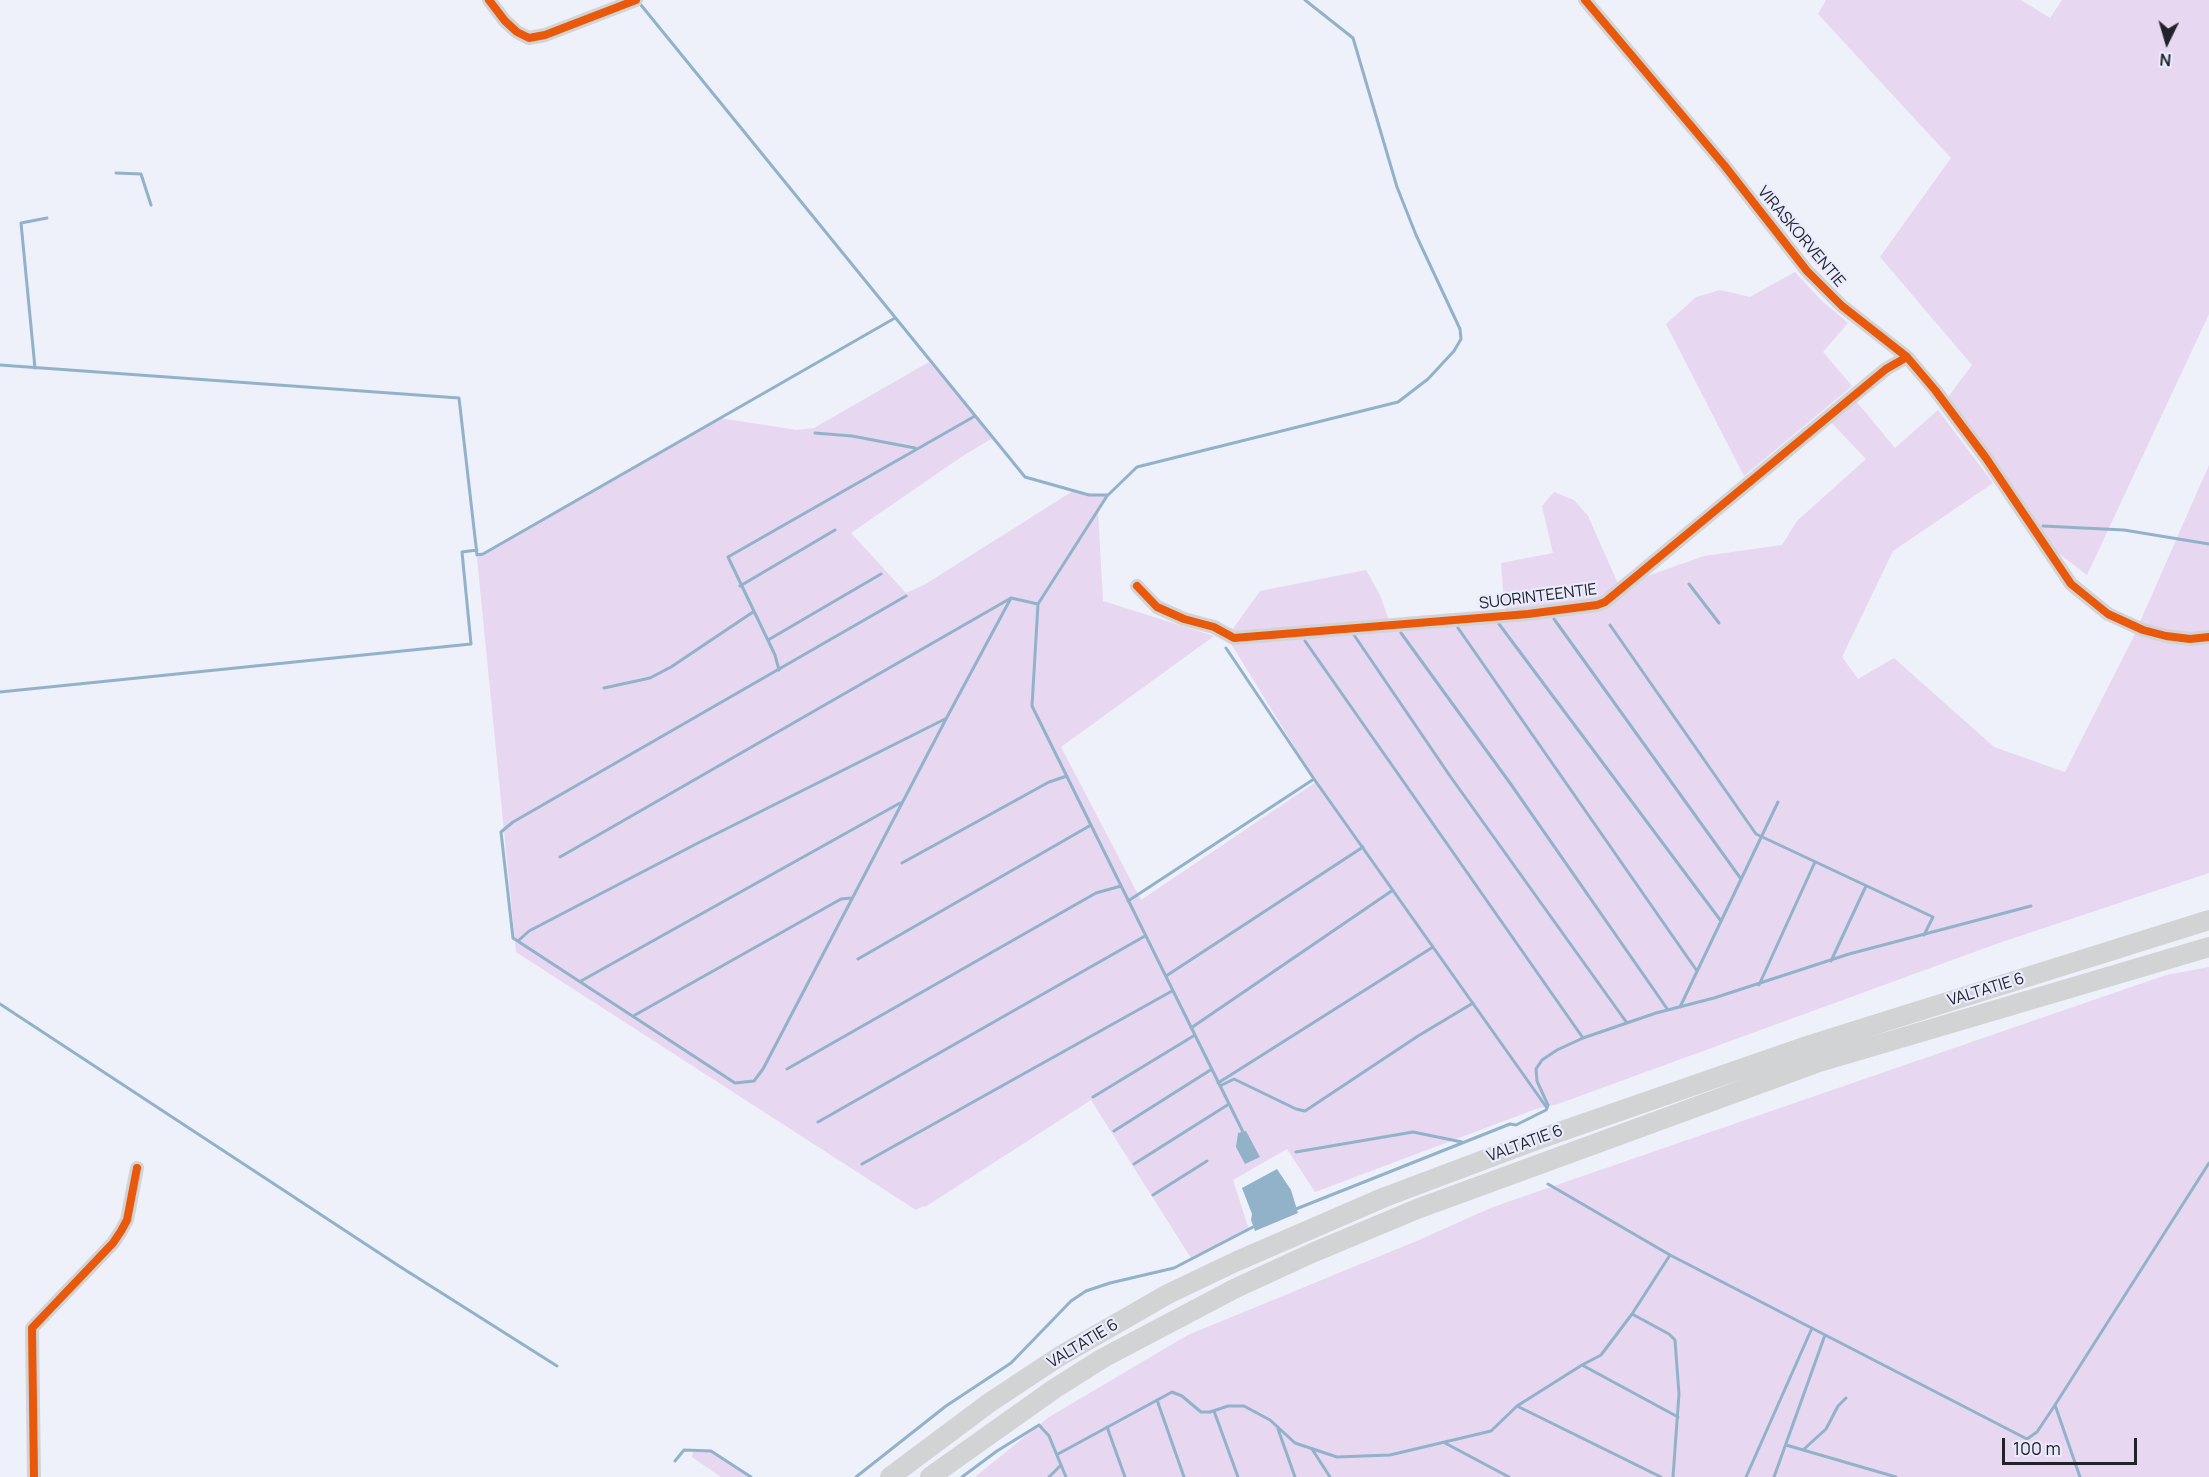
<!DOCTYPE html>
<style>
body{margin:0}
#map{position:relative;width:2209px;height:1477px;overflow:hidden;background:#eef0fa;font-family:Manrope,sans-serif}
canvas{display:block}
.north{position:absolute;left:2137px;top:12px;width:60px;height:60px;-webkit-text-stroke:4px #eaecfe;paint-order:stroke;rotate:185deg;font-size:16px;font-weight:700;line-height:24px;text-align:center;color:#21222a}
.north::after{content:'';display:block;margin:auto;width:21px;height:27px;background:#21222a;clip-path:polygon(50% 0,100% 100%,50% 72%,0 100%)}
.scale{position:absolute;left:2002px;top:1438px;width:135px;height:27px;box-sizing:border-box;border:3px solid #21222a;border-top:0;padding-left:8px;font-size:18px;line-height:21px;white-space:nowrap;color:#21222a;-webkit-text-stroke:4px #eaecfe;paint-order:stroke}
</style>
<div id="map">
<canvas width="2209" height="1477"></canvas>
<div class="north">N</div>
<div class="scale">100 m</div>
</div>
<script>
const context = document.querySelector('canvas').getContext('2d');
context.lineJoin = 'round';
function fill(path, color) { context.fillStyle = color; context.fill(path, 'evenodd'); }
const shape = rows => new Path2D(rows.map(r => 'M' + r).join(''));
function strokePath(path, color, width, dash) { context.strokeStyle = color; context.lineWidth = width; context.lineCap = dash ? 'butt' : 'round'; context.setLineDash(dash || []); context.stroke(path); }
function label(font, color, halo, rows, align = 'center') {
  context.font = font + ' Manrope,sans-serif'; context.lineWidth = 4.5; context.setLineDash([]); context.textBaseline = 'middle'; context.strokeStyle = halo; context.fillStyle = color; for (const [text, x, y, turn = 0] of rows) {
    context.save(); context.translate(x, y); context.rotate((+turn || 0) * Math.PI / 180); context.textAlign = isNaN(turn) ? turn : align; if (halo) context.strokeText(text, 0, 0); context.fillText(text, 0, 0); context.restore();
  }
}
fill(shape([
 [1826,0,2021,0,2050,18,2062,0,2209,0,2209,314,2087,575,2053,549,1948,397,1972,365,1880,257,1951,158,1818,14],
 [1795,272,1821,300,1848,323,1823,352,1852,386,1744,476,1666,324,1696,297,1720,290,1750,297],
 [929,362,993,438,964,455,851,533,906,593,924,585,1073,491,1107,496,1098,511,1103,601,1214,636,1061,747,1141,900,1316,782,1227,637,1260,591,1366,570,1380,595,1391,626,1505,614,1501,563,1553,553,1542,506,1554,492,1574,500,1588,516,1619,586,1704,556,1782,545,1797,521,1866,459,1831,422,1856,401,1895,448,1938,410,1993,483,1893,551,1842,657,1858,679,1894,658,1994,747,2065,772,2133,638,2209,465,2209,873,1996,944,1558,1104,1536,1109,1315,1192,1287,1149,1233,1180,1249,1230,1191,1258,1091,1100,925,1207,923,1206,916,1210,516,952,477,558,719,418,797,430,814,428],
 [2209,967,2209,1477,975,1477,1049,1417,1188,1335,1419,1240,1493,1207,2166,975],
 [711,1451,724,1460,751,1477,721,1477,692,1457,693,1452]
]), '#e7d7f0');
fill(shape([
 [1246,1131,1260,1157,1245,1164,1236,1147,1238,1133],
 [1277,1169,1291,1190,1298,1213,1255,1231,1251,1220,1252,1214,1242,1188]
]), '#92b2ca');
strokePath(shape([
 [641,5,1025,477,1089,495,1108,495],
 [116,173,141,174,151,205],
 [0,365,459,398,477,555,483,554,895,318],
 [35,368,21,223,47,218],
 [815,433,852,436,915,448],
 [2043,526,2124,530,2209,544],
 [1689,584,1719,623],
 [740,586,835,530],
 [906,596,513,822,501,832,513,938,735,1083,754,1081,763,1069,946,719,1011,598],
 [1554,619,1741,879],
 [1499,624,1721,921],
 [1610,625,1756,834,1933,917,1924,935],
 [1458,628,1697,971],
 [1401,633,1510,783,1668,1010],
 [1354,635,1450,776,1627,1023],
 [768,640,881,574],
 [1305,641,1583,1038],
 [1226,648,1314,779,1547,1108],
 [779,670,775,655,728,557,975,416],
 [604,688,650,678,671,667,753,612],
 [0,692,471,644,462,552,477,550],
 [560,857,1011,598,1038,604],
 [902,863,1049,782,1067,776],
 [1128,901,1314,779],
 [518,941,529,931,698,843,945,719],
 [858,959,1091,825],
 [1831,961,1866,886],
 [1166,976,1363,847],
 [581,981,900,803],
 [1759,985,1815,862],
 [0,1004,399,1266,557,1366],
 [1680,1007,1778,802],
 [635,1015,841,899,852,898],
 [1191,1028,1393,890],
 [787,1069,1096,893,1121,886],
 [1218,1083,1433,947],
 [1220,1086,1234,1079,1296,1109,1305,1111,1418,1036,1473,1003],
 [1093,1097,1195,1035],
 [1547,1108,1548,1105,1537,1081,1536,1069,1542,1060,1557,1050,1583,1038,1656,1013,1714,998,1849,954,2031,906],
 [818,1122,1145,936],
 [1114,1131,1212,1069],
 [1243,1132,1032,706,1038,604,1107,496,1137,467,1398,402,1428,379,1454,351,1461,339,1460,329,1416,235,1397,187,1353,38,1305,0],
 [1296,1152,1413,1132,1462,1142],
 [862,1164,1172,991],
 [1134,1164,1229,1104],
 [1548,1184,1670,1255,2027,1439,2037,1432,2055,1405,2209,1163],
 [1153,1195,1207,1161],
 [1296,1209,1510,1124,1516,1125,1546,1110,1547,1108],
 [1632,1314,1669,1334,1675,1340,1679,1394,1673,1477],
 [1582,1365,1678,1417],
 [1157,1400,1184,1477],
 [2055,1405,2080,1477],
 [1517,1406,1661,1477],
 [1214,1411,1238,1477],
 [1107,1427,1125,1477],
 [1278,1429,1295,1477],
 [1445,1443,1509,1477],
 [1786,1445,1896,1477],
 [1312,1449,1330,1477],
 [1803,1450,1826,1429,1838,1406,1846,1398],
 [1058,1454,1172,1392,1182,1396,1201,1412,1210,1412,1228,1406,1244,1406,1270,1420,1295,1443,1337,1457,1390,1455,1491,1431,1517,1406,1582,1365,1601,1355,1632,1314,1670,1255],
 [675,1461,684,1450,711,1451,751,1477],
 [856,1477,946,1406,1011,1363,1071,1301,1086,1291,1110,1283,1174,1268,1253,1227],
 [962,1477,997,1451,1039,1425,1049,1436,1066,1477],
 [1049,1477,1061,1465],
 [1746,1477,1812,1328],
 [1774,1477,1825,1335]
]), '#92b2ca', 3);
strokePath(shape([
 [489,0,505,21,517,32,529,38,545,35,636,0],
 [1585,0,1724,165,1807,271,1842,306,1907,357,1935,390,1986,458,2071,584,2108,614,2143,630,2166,636,2190,639,2209,637],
 [1137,586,1157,607,1184,619,1214,627,1234,638,1528,614,1597,605,1605,602,1886,369,1907,357],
 [34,1477,32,1328,113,1243,121,1231,127,1220,137,1168]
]), '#d2d3d5', 14);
strokePath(shape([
 [890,1477,989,1403,1060,1356,1168,1294,1235,1262,1385,1197,1542,1138,1810,1045,2209,920],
 [930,1477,1054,1389,1103,1358,1236,1288,1312,1253,1417,1209,1816,1063,2209,947]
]), '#d2d3d5', 20);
strokePath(shape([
 [489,0,505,21,517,32,529,38,545,35,636,0],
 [1585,0,1724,165,1807,271,1842,306,1907,357,1935,390,1986,458,2071,584,2108,614,2143,630,2166,636,2190,639,2209,637],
 [1137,586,1157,607,1184,619,1214,627,1234,638,1528,614,1597,605,1605,602,1886,369,1907,357],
 [34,1477,32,1328,113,1243,121,1231,127,1220,137,1168]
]), '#e8590c', 8);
label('16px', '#21222a', '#eaecfe', [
 ["VIRASKORVENTIE",1801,237,50],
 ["SUORINTEENTIE",1538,597,-7],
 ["VALTATIE 6",1986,990,-17],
 ["VALTATIE 6",1525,1144,-20],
 ["VALTATIE 6",1083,1344,-31]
]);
</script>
